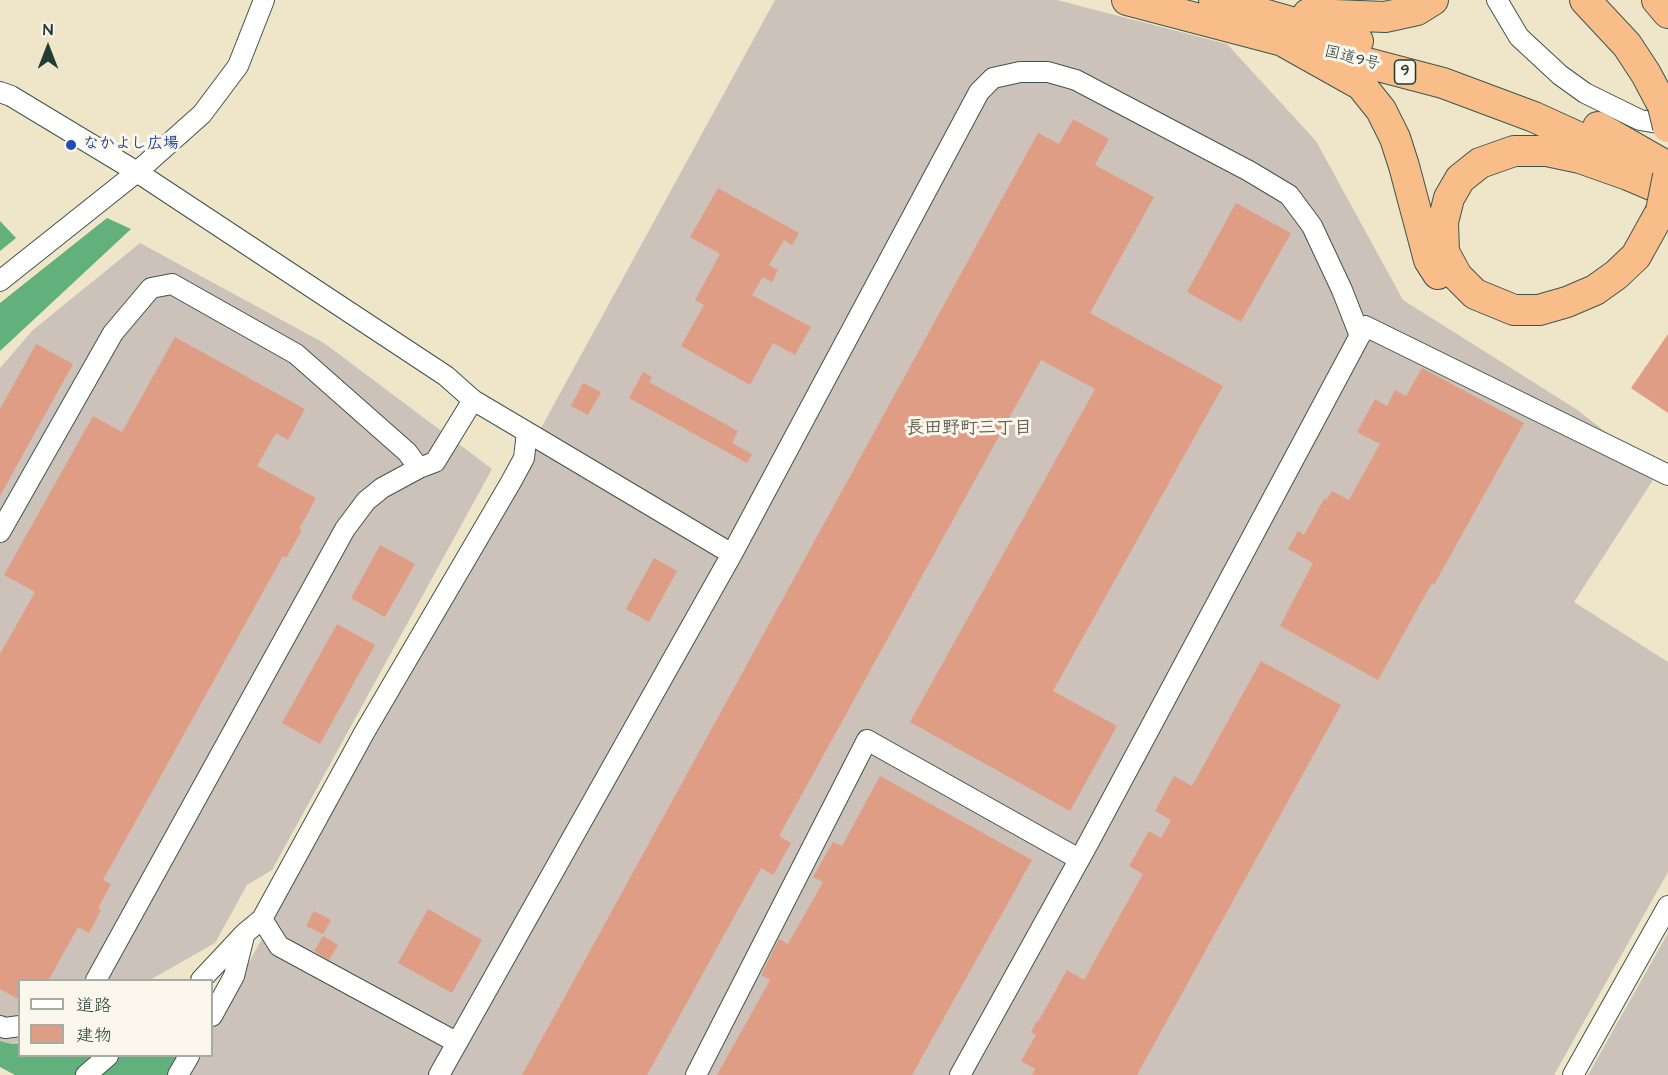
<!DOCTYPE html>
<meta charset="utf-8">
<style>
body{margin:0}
#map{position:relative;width:1668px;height:1075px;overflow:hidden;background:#efe6c9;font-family:"Architects Daughter","Klee One",sans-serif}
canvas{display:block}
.legend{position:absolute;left:18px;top:979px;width:195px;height:78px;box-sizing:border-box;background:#fbf7ec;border:2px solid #a3ada2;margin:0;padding:8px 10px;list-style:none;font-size:18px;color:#1f3d34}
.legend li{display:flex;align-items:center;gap:12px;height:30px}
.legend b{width:30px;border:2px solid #a3ada2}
.north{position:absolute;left:18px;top:18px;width:60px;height:60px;-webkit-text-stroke:4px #fbf7ec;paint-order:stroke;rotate:0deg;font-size:16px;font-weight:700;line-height:24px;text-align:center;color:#1f3d34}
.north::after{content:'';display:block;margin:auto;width:21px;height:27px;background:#1f3d34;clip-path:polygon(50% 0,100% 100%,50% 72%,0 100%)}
</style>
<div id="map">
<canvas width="1668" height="1075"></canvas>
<ul class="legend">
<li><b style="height:8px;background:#fff"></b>道路</li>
<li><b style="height:16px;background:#e09d86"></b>建物</li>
</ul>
<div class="north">N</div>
</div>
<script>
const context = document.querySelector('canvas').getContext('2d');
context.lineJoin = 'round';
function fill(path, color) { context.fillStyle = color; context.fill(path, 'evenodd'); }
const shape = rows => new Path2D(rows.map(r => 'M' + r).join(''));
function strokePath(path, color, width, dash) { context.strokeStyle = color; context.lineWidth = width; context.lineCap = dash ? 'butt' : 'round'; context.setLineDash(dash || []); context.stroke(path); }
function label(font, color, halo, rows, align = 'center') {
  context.font = font + ' "Architects Daughter","Klee One",sans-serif'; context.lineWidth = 6; context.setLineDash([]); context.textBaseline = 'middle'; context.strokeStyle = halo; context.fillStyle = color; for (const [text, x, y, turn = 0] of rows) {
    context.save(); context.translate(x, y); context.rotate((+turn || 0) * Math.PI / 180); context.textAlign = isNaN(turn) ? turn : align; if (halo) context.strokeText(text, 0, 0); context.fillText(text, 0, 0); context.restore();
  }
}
fill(shape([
 [775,0,1057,0,1227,44,1316,141,1403,300,1576,409,1625,447,1617,461,1653,480,1574,602,1668,662,1668,872,1554,1075,187,1075,197,1056,212,1056,212,1030],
 [140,243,324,343,492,469,272,870,247,885,215,943,150,980,20,980,19,1041,12,1044,0,1041,0,368,33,330],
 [1668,933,1668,1075,1588,1075]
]), '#cdc2b9');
fill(shape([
 [107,218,131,229,0,351,0,303],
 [0,221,16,238,0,251],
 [0,1041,12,1044,19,1043,20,1056,104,1056,84,1075,15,1075,0,1067],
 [113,1056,184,1056,173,1075,89,1075]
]), '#62b07b');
fill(shape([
 [1073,119,1109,139,1095,165,1154,197,1090,313,1223,386,1053,691,1117,726,1070,811,910,722,1095,389,1041,360,779,836,791,843,773,875,761,868,647,1075,522,1075,1038,133,1059,144],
 [718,188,799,233,792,245,784,240,769,265,778,270,772,282,763,277,752,295,811,327,795,355,773,343,750,385,681,346,704,305,695,300,720,254,690,237],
 [1236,203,1291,233,1241,322,1187,292],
 [1668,334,1668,413,1631,388],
 [175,337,305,409,288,440,276,433,257,466,316,498,299,529,302,530,286,558,283,556,103,880,111,884,98,908,101,910,89,933,78,927,48,981,20,981,20,1000,0,989,0,654,35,592,4,575,93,416,122,432],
 [36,344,73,364,0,496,0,409],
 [1422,368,1524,423,1434,585,1432,583,1378,680,1280,626,1313,563,1288,549,1298,531,1304,535,1324,499,1326,500,1332,491,1349,500,1380,444,1357,432,1375,399,1387,406,1395,390,1406,396],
 [643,372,652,377,649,382,738,431,732,443,752,454,747,463,629,398],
 [583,383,601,392,588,415,571,406],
 [380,545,415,564,385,617,351,598],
 [654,558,677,571,649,622,626,609],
 [337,624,375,645,320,744,282,723],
 [1261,661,1341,705,1137,1075,1032,1075,1035,1069,1021,1061,1036,1035,1031,1032,1037,1021,1038,1022,1067,970,1084,980,1143,874,1129,866,1149,831,1161,838,1171,820,1155,811,1174,776,1192,786],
 [880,776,1032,860,912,1075,717,1075,770,980,761,975,779,939,788,944,823,882,813,877,833,842,842,846],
 [428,909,482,940,452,993,398,963],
 [314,911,331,920,323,934,306,926],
 [323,936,338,945,329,960,314,951]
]), '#e09d86');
const minor = shape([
 [1497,0,1519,37,1560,75,1585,93,1640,120,1658,123,1668,120],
 [0,92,11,96,137,172,446,376,473,400,527,432,524,458,511,482,364,733,262,919,244,934,201,980],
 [0,281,137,172,202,114,238,66,264,0],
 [527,432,732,554],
 [419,468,435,462,473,400],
 [0,532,113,333,151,288,172,284,296,354,407,452,419,468,382,488,366,501,345,529,96,980],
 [262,919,279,946,456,1042],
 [212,1016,234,976,244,936],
 [0,1026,5,1028,20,1026],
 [86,1075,108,1056],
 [178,1075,189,1056],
 [439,1075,732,554,979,92,993,78,1020,72,1048,72,1076,80,1249,171,1289,195,1312,226,1342,290,1360,336],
 [696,1075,867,740,1079,859],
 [960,1075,1089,842,1365,326,1668,475],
 [1573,1075,1668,906]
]);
const highway = shape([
 [1127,0,1443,83,1534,117,1613,153],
 [1214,0,1358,41],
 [1585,0,1627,45,1646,74,1663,106],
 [1657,0,1668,13],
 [1308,14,1385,17,1417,10,1433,0],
 [1286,43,1361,85,1381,110,1395,138,1404,166,1429,260,1438,274],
 [1598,127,1668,167],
 [1661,211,1636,256,1616,275,1595,290,1567,302,1539,310,1514,310,1475,294,1457,276,1444,252,1443,222,1449,198,1460,179,1480,163,1514,151,1547,151,1580,158,1628,175,1668,192]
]);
strokePath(minor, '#3e564a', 22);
strokePath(highway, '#3e564a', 32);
strokePath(minor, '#fff', 20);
strokePath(highway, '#f8bd89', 30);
const highwayBridge = shape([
 [1663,106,1668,127],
 [1661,211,1668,176]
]);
strokePath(highwayBridge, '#3e564a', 32, []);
strokePath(highwayBridge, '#f8bd89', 30);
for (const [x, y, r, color] of [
 [71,145,6,"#1a4fb4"]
]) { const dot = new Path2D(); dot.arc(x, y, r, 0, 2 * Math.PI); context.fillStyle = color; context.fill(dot); strokePath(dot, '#fbf7ec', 2); }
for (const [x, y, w] of [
 [1405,72,21]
]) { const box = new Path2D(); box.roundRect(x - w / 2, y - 12, w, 24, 4.5); context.fillStyle = '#fbf7ec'; context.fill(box); strokePath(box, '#1f3d34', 1.5); }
label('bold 15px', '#1f3d34', null, [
 ["9",1405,72]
]);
label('16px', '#1f3d34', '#fbf7ec', [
 ["国道9号",1352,59,14]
]);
label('bold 16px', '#164399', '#fbf7ec', [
 ["なかよし広場",83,145]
], 'left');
label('bold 18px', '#635f51', '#fbf7ec', [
 ["長田野町三丁目",969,429]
]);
</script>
